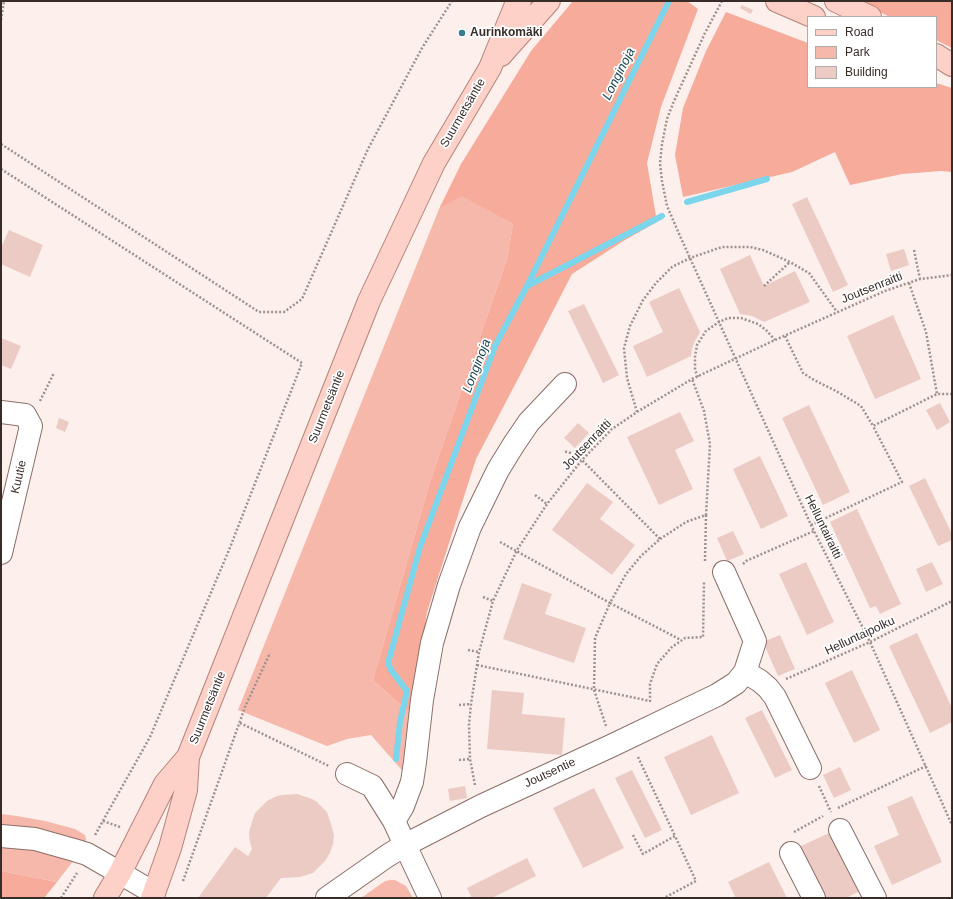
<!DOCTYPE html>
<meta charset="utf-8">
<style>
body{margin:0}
#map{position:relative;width:953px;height:899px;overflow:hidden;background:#fdefec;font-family:Arial,sans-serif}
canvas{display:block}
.frame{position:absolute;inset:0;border:2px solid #382c29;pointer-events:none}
.legend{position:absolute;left:807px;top:16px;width:130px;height:72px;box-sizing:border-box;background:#fff;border:1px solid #afaba9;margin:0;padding:5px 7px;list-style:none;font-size:12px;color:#382c29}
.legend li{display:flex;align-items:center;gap:8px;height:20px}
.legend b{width:20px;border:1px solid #afaba9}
</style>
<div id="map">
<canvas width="953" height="899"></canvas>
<div class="frame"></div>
<ul class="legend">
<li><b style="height:5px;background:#fdd1c7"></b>Road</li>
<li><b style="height:11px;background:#f6b8ab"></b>Park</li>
<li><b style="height:11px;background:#eccbc4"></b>Building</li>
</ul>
</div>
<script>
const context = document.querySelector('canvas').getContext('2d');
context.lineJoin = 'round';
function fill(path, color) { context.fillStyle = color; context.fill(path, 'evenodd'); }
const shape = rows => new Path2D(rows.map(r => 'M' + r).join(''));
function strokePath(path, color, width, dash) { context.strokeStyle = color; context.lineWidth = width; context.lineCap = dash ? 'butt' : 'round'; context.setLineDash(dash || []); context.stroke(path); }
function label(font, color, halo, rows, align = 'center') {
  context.font = font + ' Arial,sans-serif'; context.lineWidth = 3.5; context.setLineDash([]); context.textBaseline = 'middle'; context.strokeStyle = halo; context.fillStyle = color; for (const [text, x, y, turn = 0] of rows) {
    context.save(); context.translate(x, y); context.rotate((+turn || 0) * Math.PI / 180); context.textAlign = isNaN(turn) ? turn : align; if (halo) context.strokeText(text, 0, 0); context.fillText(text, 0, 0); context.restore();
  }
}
fill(shape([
 [462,195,513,224,507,259,430,482,373,680,412,715,407,776,371,735,347,739,327,746,238,710,439,209],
 [1,814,17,816,45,821,75,829,85,835,86,840,84,846,1,827],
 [1,844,29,848,74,860,57,882,1,871],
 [390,880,395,880,406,886,413,898,361,898,385,881]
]), '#f6b8ab');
fill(shape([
 [573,1,687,1,698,9,661,107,647,163,657,222,625,240,572,274,519,377,476,459,427,612,412,715,373,680,430,482,507,259,513,224,462,196,439,209,461,164,531,51],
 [857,1,952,1,952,48,936,40,936,17,890,17],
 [726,12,808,43,808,87,936,87,936,83,952,88,952,172,941,171,902,174,850,185,835,152,792,172,683,197,675,155,683,108,706,51],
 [1,871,57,882,44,898,1,898]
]), '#f6ab9b');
strokePath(shape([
 [687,202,767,179],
 [527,286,662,216],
 [396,759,400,722,407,691,391,670,388,663,420,547,495,346,527,286,669,1]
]), '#7bd6ec', 6);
fill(shape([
 [742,5,753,10,751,14,740,8],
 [807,197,848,285,833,292,792,204],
 [9,230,43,245,30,277,1,264,1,248],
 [904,249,909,265,891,271,886,254],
 [750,255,764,286,795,271,810,302,764,322,752,316,740,314,720,269],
 [679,288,700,332,694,343,692,349,691,356,647,377,633,346,663,332,649,302],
 [584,304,619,375,603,383,568,311],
 [893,315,921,379,875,399,847,336],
 [1,338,21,346,11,369,1,365],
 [940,403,950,422,937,430,926,410],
 [809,405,850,492,823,505,782,418],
 [680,412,694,441,675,450,693,489,659,505,627,437],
 [59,418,69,422,65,432,56,428],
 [578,423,589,433,575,448,564,438],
 [760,456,788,516,761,529,733,469],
 [925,478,952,534,952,540,938,546,909,486],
 [587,483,613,502,600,519,635,545,612,575,552,530],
 [857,509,901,604,880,614,876,606,870,608,830,522],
 [733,531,744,554,727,561,717,538],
 [806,562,834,622,807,635,779,574],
 [932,562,943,584,926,592,916,569],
 [522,583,552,594,545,614,586,628,574,663,503,639],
 [917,633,952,708,952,722,930,733,889,646],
 [780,635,795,669,778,676,763,642],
 [852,670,880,730,854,743,825,683],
 [492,690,524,693,522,714,565,718,562,755,487,749],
 [762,710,792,770,775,778,745,718],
 [712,735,739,793,691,815,664,757],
 [840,767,851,790,834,798,823,775],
 [632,770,662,830,645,838,615,778],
 [465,786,467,798,450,801,448,789],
 [594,788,624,848,583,868,553,808],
 [297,794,312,799,317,802,327,812,331,824,334,835,333,844,330,853,325,861,313,873,300,877,281,878,266,898,198,898,235,847,248,856,252,849,250,842,249,834,250,828,255,813,267,801,275,797,281,795],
 [912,796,942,862,892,885,874,846,899,835,887,807],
 [831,832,860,891,846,898,821,898,797,848],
 [527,858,536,876,492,898,472,898,467,888],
 [769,862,787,898,736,898,728,882]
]), '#eccbc4');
const minor = shape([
 [1,412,25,415,31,426,1,553],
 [745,672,760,681,768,688,775,697,810,768],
 [394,821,403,806,412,782,415,762,422,700,432,643,449,585,470,527,498,470,514,444,529,422,565,384],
 [840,830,875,898],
 [1,836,35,839,74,850,87,854,120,873,154,893],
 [791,853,814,898],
 [327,898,387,856,405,845,394,821,372,786,347,774],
 [430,898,405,845,481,806,613,745,717,695,736,683,745,672,755,641,724,572]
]);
const major = shape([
 [777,1,814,17],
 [836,1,870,17],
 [501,55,549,1],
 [936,55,952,65],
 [105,898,120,873,165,784,188,757],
 [152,898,154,893,170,848,186,790,188,757,369,301,434,163,490,68,515,7,520,1]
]);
strokePath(minor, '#8c6e67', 24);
strokePath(major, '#b78378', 24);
strokePath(shape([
 [722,1,705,33,674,101,667,119,662,144,660,163,662,181,667,206,680,236,811,525,870,642,952,825],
 [1,20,4,1],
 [1,144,259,312,284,312,302,299,368,149,422,48,452,1],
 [1,169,302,363,229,550,150,737,95,835],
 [914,250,920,279],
 [909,283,926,332,937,394],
 [764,286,790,262],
 [785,336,803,373,814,380,836,391,861,406,873,426,937,394,952,394],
 [698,377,695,370,695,357,697,345,706,331,719,322,728,318,741,318,758,324,766,330,775,340],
 [40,401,54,373],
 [637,412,627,378,624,348,630,326,643,300,656,283,672,267,690,258,722,247,750,247,763,250,790,262,809,273,837,312],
 [535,495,547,504],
 [811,525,902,482,873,426],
 [660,539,686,522,706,515,710,444,704,411,692,379],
 [500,542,610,603,626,574,641,556,660,539,582,460,571,453,563,451],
 [705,561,706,515],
 [743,564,746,561,814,531],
 [483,597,493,601],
 [468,650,479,652],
 [477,665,650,701,650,684,657,664,672,647,685,638,703,637,704,582],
 [786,679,870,642,952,601],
 [459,705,471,704],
 [240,723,329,766],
 [606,726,594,690,595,638,610,603,681,640],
 [638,757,675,836],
 [459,760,470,759],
 [475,785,470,759,469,725,471,704,479,652,493,601,517,550,547,504,582,460,612,429,637,412,692,379,775,340,885,291,920,279,952,275],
 [819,786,831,812],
 [838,808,926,766],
 [103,821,120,827],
 [794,832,823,816],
 [633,835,643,854,675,836,696,881,664,898],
 [183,881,245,707,270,653],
 [61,898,77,873]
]), '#9e918e', 2.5, [2, 2]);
strokePath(minor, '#fff', 22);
strokePath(major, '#fdd1c7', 22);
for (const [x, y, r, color] of [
 [462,33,4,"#397c8c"]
]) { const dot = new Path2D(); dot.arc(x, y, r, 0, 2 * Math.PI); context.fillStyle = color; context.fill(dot); strokePath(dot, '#fff', 1.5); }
label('bold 12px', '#382c29', '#fff', [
 ["Aurinkomäki",470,33]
], 'left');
label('12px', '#382c29', '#fff', [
 ["Suurmetsäntie",463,113,-60],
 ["Joutsenraitti",872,288,-22],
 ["Suurmetsäntie",327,407,-68],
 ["Joutsenraitti",587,445,-46],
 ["Kuutie",19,477,-77],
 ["Helluntairaitti",823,527,64],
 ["Helluntaipolku",860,636,-25],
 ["Suurmetsäntie",208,708,-68],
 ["Joutsentie",550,773,-25]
]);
label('italic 13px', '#1c4650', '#fff', [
 ["Longinoja",619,74,-63],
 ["Longinoja",477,366,-69]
]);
</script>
